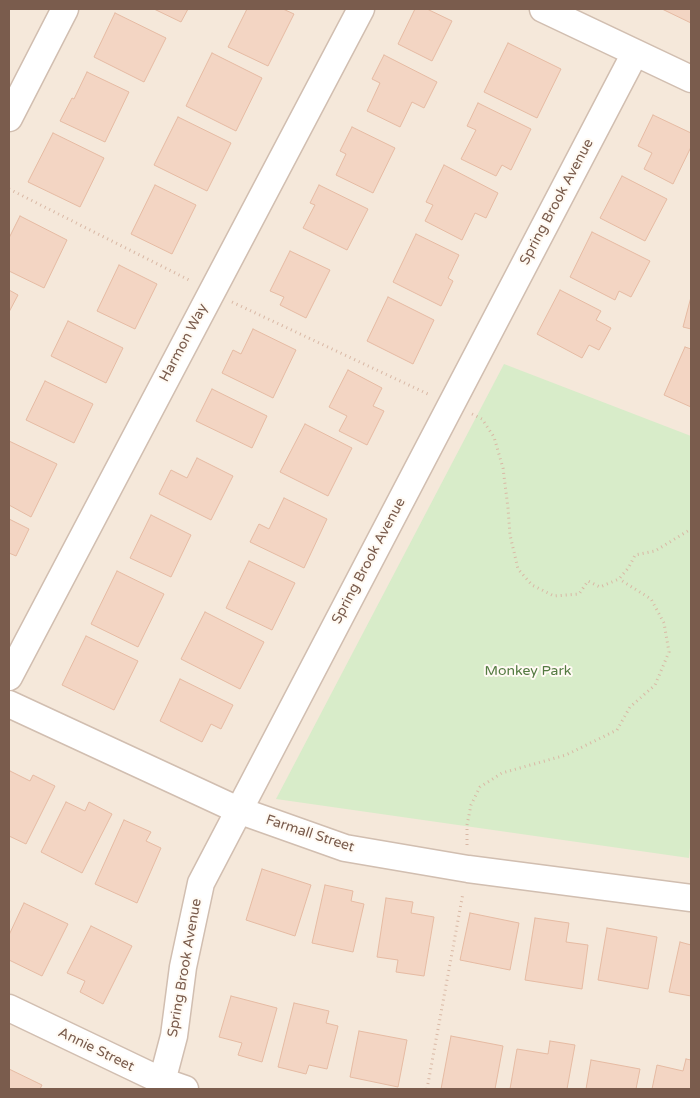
<!DOCTYPE html>
<style>
body{margin:0}
#map{position:relative;width:700px;height:1098px;overflow:hidden;background:#fdf6ec;font-family:"Varela Round",sans-serif}
canvas{display:block}
.frame{position:absolute;inset:0;border:10px solid #7a5c4d;pointer-events:none}
</style>
<div id="map">
<canvas width="700" height="1098"></canvas>
<div class="frame"></div>
</div>
<script>
const context = document.querySelector('canvas').getContext('2d');
context.lineJoin = 'round';
function fill(path, color) { context.fillStyle = color; context.fill(path, 'evenodd'); }
const shape = rows => new Path2D(rows.map(r => 'M' + r).join(''));
function strokePath(path, color, width, dash) { context.strokeStyle = color; context.lineWidth = width; context.lineCap = dash ? 'butt' : 'round'; context.setLineDash(dash || []); context.stroke(path); }
function label(font, color, halo, rows, align = 'center') {
  context.font = font + ' "Varela Round",sans-serif'; context.lineWidth = 4; context.setLineDash([]); context.textBaseline = 'middle'; context.strokeStyle = halo; context.fillStyle = color; for (const [text, x, y, turn = 0] of rows) {
    context.save(); context.translate(x, y); context.rotate((+turn || 0) * Math.PI / 180); context.textAlign = isNaN(turn) ? turn : align; if (halo) context.strokeText(text, 0, 0); context.fillText(text, 0, 0); context.restore();
  }
}
fill(shape([
 [9,9,691,9,691,1089,9,1089]
]), '#f5e8da');
fill(shape([
 [504,364,691,436,691,838,689,858,276,799]
]), '#d8ecc9');
const building = shape([
 [154,9,188,9,181,22,154,9],
 [247,9,283,9,294,14,268,66,228,47,247,9],
 [415,9,427,9,452,21,432,61,398,44,415,9],
 [662,9,691,9,691,23,662,9],
 [115,13,166,38,144,82,94,57,115,13],
 [508,43,561,69,537,118,484,92,508,43],
 [212,53,262,78,236,131,186,106,212,53],
 [384,55,437,82,424,108,412,102,400,127,367,111,380,83,372,79,384,55],
 [87,72,129,92,105,142,60,121,72,98,74,99,87,72],
 [478,103,531,129,511,170,502,165,496,176,461,159,476,130,467,126,478,103],
 [653,115,691,133,691,147,673,184,644,169,652,153,638,146,653,115],
 [178,117,231,143,207,191,154,165,178,117],
 [352,127,395,148,373,193,336,175,346,154,340,151,352,127],
 [53,133,104,158,80,207,28,182,53,133],
 [444,165,498,193,486,218,475,213,462,240,425,221,433,205,426,202,444,165],
 [622,176,667,199,645,241,600,218,622,176],
 [155,185,196,205,172,254,131,234,155,185],
 [319,185,368,209,347,250,303,228,315,205,310,203,319,185],
 [20,216,67,240,44,288,9,271,9,238,20,216],
 [592,232,650,261,631,297,619,291,615,300,570,277,592,232],
 [416,234,459,255,448,278,453,281,441,306,393,282,416,234],
 [290,251,330,270,306,318,280,305,284,297,270,291,290,251],
 [119,265,157,284,135,329,97,311,119,265],
 [9,290,18,295,9,312,9,290],
 [560,290,601,311,596,320,611,328,599,350,589,345,582,358,537,334,560,290],
 [388,297,434,320,413,364,367,341,388,297],
 [691,297,691,329,683,327,691,297],
 [68,321,123,348,106,383,51,356,68,321],
 [253,329,296,350,273,398,222,373,233,350,241,354,253,329],
 [685,347,691,349,691,407,664,395,685,347],
 [348,370,382,388,373,406,384,411,367,445,339,431,347,416,329,407,348,370],
 [45,381,93,404,74,443,26,420,45,381],
 [212,389,267,416,252,448,196,421,212,389],
 [305,424,352,448,328,496,280,472,305,424],
 [9,441,57,464,31,517,9,505,9,441],
 [197,458,233,476,211,520,159,494,171,470,187,478,197,458],
 [284,498,327,519,304,568,250,542,259,524,269,529,284,498],
 [151,515,191,535,171,577,130,558,151,515],
 [9,519,29,529,16,556,9,553,9,519],
 [249,561,295,583,272,630,226,608,249,561],
 [117,571,164,594,138,647,91,624,117,571],
 [205,612,264,642,240,689,181,659,205,612],
 [86,636,138,661,114,710,62,685,86,636],
 [180,679,233,705,221,729,211,724,202,742,160,721,180,679],
 [10,771,30,781,33,775,55,786,26,844,9,836,9,774,10,771],
 [66,802,85,811,89,802,112,814,82,873,41,852,66,802],
 [124,820,151,832,146,841,161,848,137,903,95,884,124,820],
 [262,869,311,885,295,936,246,920,262,869],
 [325,885,353,891,351,901,364,904,353,952,312,943,325,885],
 [386,898,413,902,411,913,434,917,424,976,396,972,398,960,377,957,386,898],
 [24,903,68,924,42,976,9,960,9,935,24,903],
 [470,913,519,923,510,970,460,960,470,913],
 [535,918,569,923,566,942,588,945,582,989,525,980,535,918],
 [91,926,132,946,103,1004,80,992,85,981,67,973,91,926],
 [607,928,657,937,648,989,598,980,607,928],
 [680,942,691,945,691,996,669,992,680,942],
 [231,996,277,1008,262,1062,238,1055,242,1043,219,1037,231,996],
 [294,1003,329,1011,326,1023,338,1026,327,1069,309,1065,306,1074,278,1067,294,1003],
 [359,1031,407,1040,398,1087,350,1077,359,1031],
 [451,1036,503,1046,495,1089,441,1089,451,1036],
 [550,1041,575,1045,567,1089,510,1089,517,1049,548,1054,550,1041],
 [686,1059,691,1060,691,1089,652,1089,657,1065,683,1071,686,1059],
 [591,1060,640,1069,636,1089,586,1089,591,1060],
 [9,1069,42,1085,40,1089,9,1089,9,1069]
]);
fill(building, '#f3d5c3');
strokePath(building, '#e6bba3', 1);
const minor = shape([
 [543,9,691,79],
 [9,118,65,9],
 [9,677,361,9],
 [9,704,238,810,345,848,468,869,691,898],
 [9,1008,162,1081,185,1089],
 [160,1089,174,1036,183,967,201,883,635,53]
]);
strokePath(minor, '#d1beb0', 29);
strokePath(shape([
 [9,189,191,281],
 [232,302,430,395],
 [472,414,482,419,494,437,503,468,508,508,510,535,518,569,532,585,554,596,579,594,588,581,600,587,619,579,629,567,635,555,655,551,691,529],
 [467,845,467,825,471,805,480,787,502,773,566,755,617,730,630,707,655,685,669,652,664,623,651,599,619,579],
 [427,1089,463,893]
]), '#d9b8a5', 3, [1, 4]);
strokePath(minor, '#fff', 26);
label('14px', '#7a5c4d', '#fffaf3', [
 ["Spring Brook Avenue",557,202,-62],
 ["Harmon Way",184,343,-62],
 ["Spring Brook Avenue",369,561,-62],
 ["Farmall Street",310,834,18],
 ["Spring Brook Avenue",185,968,-80],
 ["Annie Street",96,1050,26]
]);
label('14px', '#537a41', '#fffaf3', [
 ["Monkey Park",528,671]
]);
</script>
